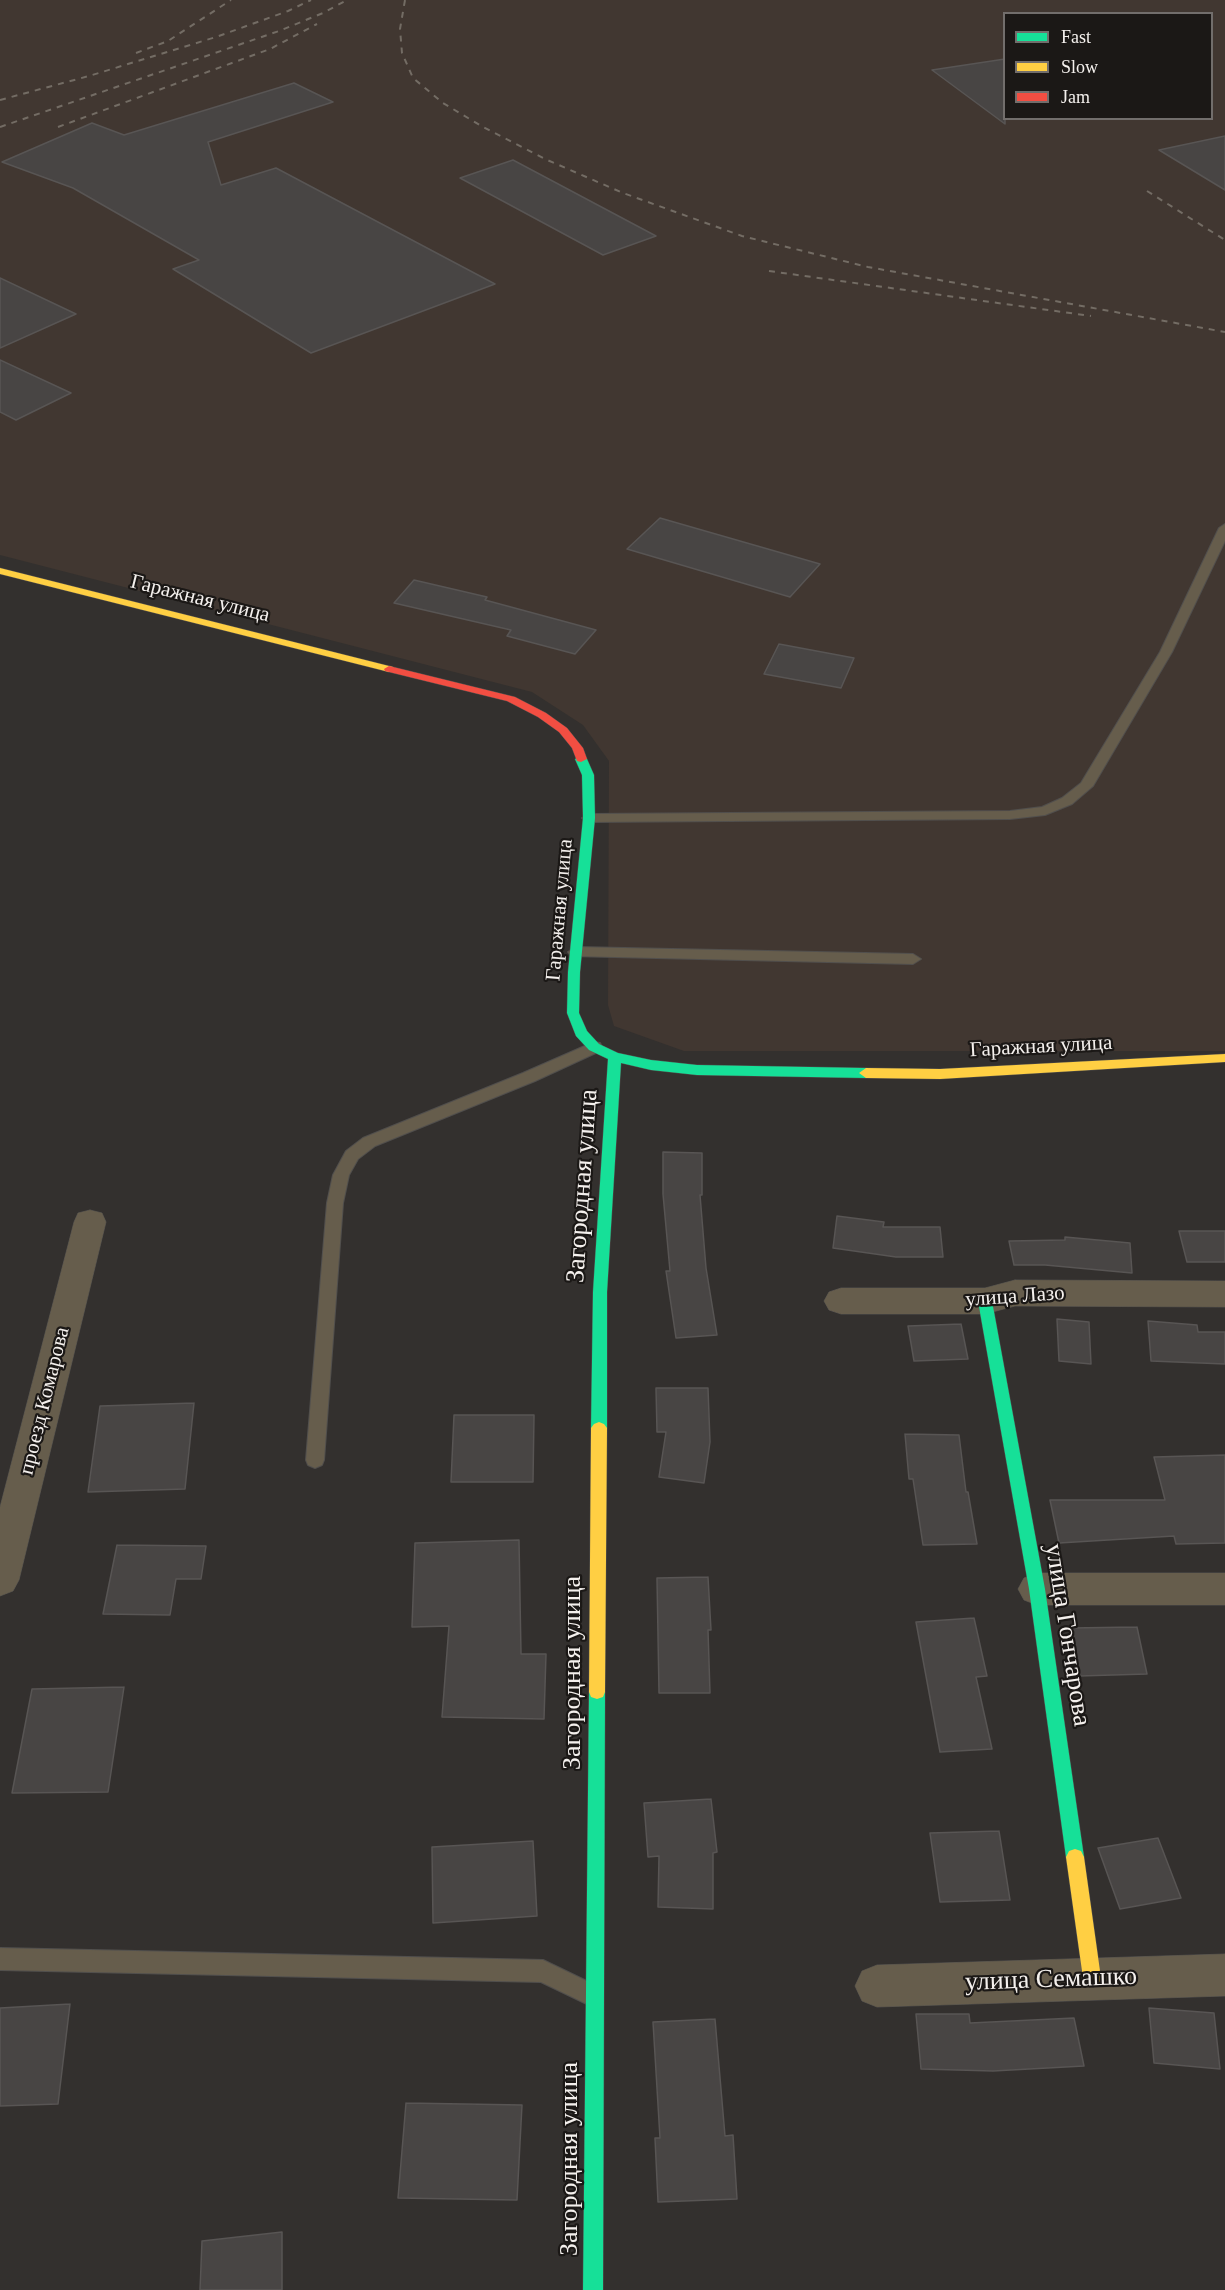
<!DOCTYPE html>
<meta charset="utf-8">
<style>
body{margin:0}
#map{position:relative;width:1225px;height:2290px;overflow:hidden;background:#33302e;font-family:Georgia,serif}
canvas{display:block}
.legend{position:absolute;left:1003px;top:12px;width:210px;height:108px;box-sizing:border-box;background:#1b1816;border:2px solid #726e6c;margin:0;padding:8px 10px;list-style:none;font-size:18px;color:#f4f0ed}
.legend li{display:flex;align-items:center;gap:12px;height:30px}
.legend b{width:30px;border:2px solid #726e6c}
</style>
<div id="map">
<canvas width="1225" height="2290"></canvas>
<ul class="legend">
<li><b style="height:8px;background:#16e098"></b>Fast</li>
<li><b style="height:8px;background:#ffcf43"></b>Slow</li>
<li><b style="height:8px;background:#f24e42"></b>Jam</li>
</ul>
</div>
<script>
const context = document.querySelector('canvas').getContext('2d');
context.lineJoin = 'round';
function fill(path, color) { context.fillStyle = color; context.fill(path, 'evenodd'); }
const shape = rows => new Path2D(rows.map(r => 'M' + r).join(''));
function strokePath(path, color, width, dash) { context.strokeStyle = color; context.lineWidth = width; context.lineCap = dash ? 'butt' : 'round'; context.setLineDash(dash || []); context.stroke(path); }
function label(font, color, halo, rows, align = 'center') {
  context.font = font + ' Georgia,serif'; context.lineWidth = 4.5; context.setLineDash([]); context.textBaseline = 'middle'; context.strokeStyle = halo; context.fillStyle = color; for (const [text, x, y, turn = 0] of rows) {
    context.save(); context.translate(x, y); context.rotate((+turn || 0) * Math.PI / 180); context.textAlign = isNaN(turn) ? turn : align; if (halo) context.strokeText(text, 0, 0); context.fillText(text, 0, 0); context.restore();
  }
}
fill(shape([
 [0,0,1225,0,1225,1051,684,1051,614,1026,608,1005,609,761,583,725,532,692,0,555],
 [1004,14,1212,14,1212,118,1004,118]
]), '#413731');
const building = shape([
 [1005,59,1005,124,932,70,1005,59],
 [294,83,333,102,208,142,221,185,276,168,495,284,311,353,173,269,199,260,73,188,2,162,92,123,124,135,294,83],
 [1225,136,1225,190,1159,150,1225,136],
 [513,160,656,236,603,255,460,178,513,160],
 [0,278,76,314,0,348,0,278],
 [0,360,71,393,16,420,0,412,0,360],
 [660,518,820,564,790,597,627,549,660,518],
 [414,580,487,597,485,600,596,630,575,654,507,636,511,630,394,603,414,580],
 [779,644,854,658,841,688,764,674,779,644],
 [663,1152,702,1153,702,1195,700,1195,706,1268,717,1335,676,1338,666,1271,670,1271,663,1194,663,1152],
 [837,1216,884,1222,883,1227,940,1227,943,1257,896,1257,833,1248,837,1216],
 [1179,1231,1225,1231,1225,1262,1187,1262,1179,1231],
 [1065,1237,1130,1243,1132,1273,1045,1265,1014,1265,1009,1241,1065,1240,1065,1237],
 [1057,1319,1089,1322,1091,1364,1059,1361,1057,1319],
 [1148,1321,1197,1325,1198,1332,1225,1332,1225,1364,1151,1361,1148,1321],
 [961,1324,968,1359,914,1361,908,1326,961,1324],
 [656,1388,708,1388,710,1442,704,1483,659,1477,666,1432,657,1432,656,1388],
 [194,1403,185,1489,88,1492,100,1406,194,1403],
 [454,1415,534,1415,533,1482,451,1482,454,1415],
 [905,1434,959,1435,966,1492,968,1492,977,1544,923,1545,913,1479,909,1479,905,1434],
 [1225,1455,1225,1543,1176,1544,1174,1536,1059,1543,1050,1500,1165,1500,1154,1457,1225,1455],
 [519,1540,521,1654,546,1654,544,1719,442,1717,449,1626,412,1627,415,1543,519,1540],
 [117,1545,206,1546,201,1579,176,1579,170,1615,103,1614,117,1545],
 [708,1577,711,1630,708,1630,710,1693,659,1693,657,1578,708,1577],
 [974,1618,987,1676,976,1677,992,1749,940,1752,916,1622,974,1618],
 [1137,1627,1147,1674,1079,1676,1070,1628,1137,1627],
 [124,1687,108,1792,12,1793,32,1689,124,1687],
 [711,1799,717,1852,713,1853,713,1909,658,1907,659,1856,648,1857,644,1803,711,1799],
 [999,1831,1010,1900,940,1902,930,1833,999,1831],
 [1158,1838,1181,1898,1120,1909,1098,1848,1158,1838],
 [533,1841,537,1916,433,1923,432,1847,533,1841],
 [70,2004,58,2104,0,2106,0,2008,70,2004],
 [1149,2008,1214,2013,1220,2069,1154,2063,1149,2008],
 [916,2014,969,2014,970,2023,1074,2018,1084,2066,993,2071,921,2069,916,2014],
 [715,2019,725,2136,733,2135,737,2199,658,2202,655,2138,660,2138,653,2022,715,2019],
 [406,2103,522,2105,517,2200,398,2198,406,2103],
 [282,2232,282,2290,200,2290,202,2241,282,2232]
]);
fill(building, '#484544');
strokePath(building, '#585554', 1.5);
const lane = shape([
 [1225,524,1225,541,1172,652,1093,786,1072,804,1045,815,1010,819,589,822,582,818,589,814,1010,811,1042,807,1062,798,1081,783,1160,652,1219,528,1225,524],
 [576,947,913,954,921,959,913,964,571,956,568,952,576,947],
 [594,1042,600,1043,602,1047,600,1051,535,1081,375,1146,358,1159,349,1175,343,1203,324,1460,322,1465,315,1468,308,1465,306,1460,327,1203,333,1175,346,1151,363,1138,523,1073,594,1042],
 [0,1948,543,1960,599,1987,602,1995,599,2003,591,2006,541,1982,0,1970,0,1948]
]);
const street = shape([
 [90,1210,102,1213,106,1222,19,1580,13,1591,0,1596,0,1507,74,1222,78,1213,90,1210],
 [1015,1280,1225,1281,1225,1307,1015,1306,985,1314,841,1314,829,1310,824,1301,829,1292,841,1288,985,1288,1015,1280],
 [1037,1573,1225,1573,1225,1605,1037,1605,1024,1600,1018,1589,1024,1578,1037,1573],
 [1225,1954,1225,1996,877,2007,862,2001,855,1986,862,1971,877,1965,1225,1954]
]);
const fast = shape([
 [581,756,587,759,594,775,595,818,580,972,579,1013,587,1031,599,1044,618,1053,651,1060,697,1065,866,1068,873,1073,866,1078,697,1075,651,1070,621,1063,607,1292,607,1428,604,1432,599,1434,594,1432,591,1428,593,1292,608,1059,589,1050,576,1036,567,1013,568,972,583,818,582,775,575,759,581,756],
 [985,1295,990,1297,992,1301,1045,1589,1084,1857,1081,1863,1075,1865,1069,1863,1066,1857,1029,1589,978,1301,980,1297,985,1295],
 [597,1685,603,1687,605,1692,603,2290,583,2290,589,1692,591,1687,597,1685]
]);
const slow = shape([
 [0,568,393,667,394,669,389,672,0,574,0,568],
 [1225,1054,1225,1062,940,1079,866,1078,859,1073,866,1068,940,1069,1225,1054],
 [599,1422,604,1424,607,1428,605,1692,603,1697,597,1699,591,1697,589,1692,591,1428,594,1424,599,1422],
 [1075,1849,1081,1851,1084,1857,1101,1978,1099,1984,1092,1987,1085,1984,1083,1978,1066,1857,1069,1851,1075,1849]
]);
const jam = shape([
 [389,666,515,697,546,713,567,728,583,748,587,759,581,762,577,761,572,748,559,732,538,717,507,701,385,671,384,669,389,666]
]);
strokePath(lane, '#514f4d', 2);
strokePath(street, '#514f4d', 1);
strokePath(fast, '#514f4d', 1);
strokePath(slow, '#514f4d', 1);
strokePath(jam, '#514f4d', 1);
fill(lane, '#665d4c');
fill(street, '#665d4c');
fill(fast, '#16e098');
fill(slow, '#ffcf43');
fill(jam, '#f24e42');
strokePath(shape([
 [405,0,400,29,402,53,413,78,443,103,483,127,545,159,623,193,742,236,868,267,1225,332],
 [136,53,168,41,231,0],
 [0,100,89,76,216,37,288,11,311,0],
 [0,127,279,31,323,13,347,0],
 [58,127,270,49,317,24],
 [1147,191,1225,240],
 [769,271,1091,316]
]), '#736c64', 2, [6, 6]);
label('21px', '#f4f0ed', '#1b1816', [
 ["Гаражная улица",200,599,14],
 ["Гаражная улица",560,910,-85],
 ["Гаражная улица",1041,1047,-3],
 ["улица Лазо",1015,1297,-4],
 ["проезд Комарова",45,1401,-76]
]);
label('26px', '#f4f0ed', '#1b1816', [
 ["Загородная улица",583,1186,-86],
 ["улица Гончарова",1067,1635,81],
 ["Загородная улица",573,1673,-90],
 ["улица Семашко",1051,1980,-2],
 ["Загородная улица",570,2159,-90]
]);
</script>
